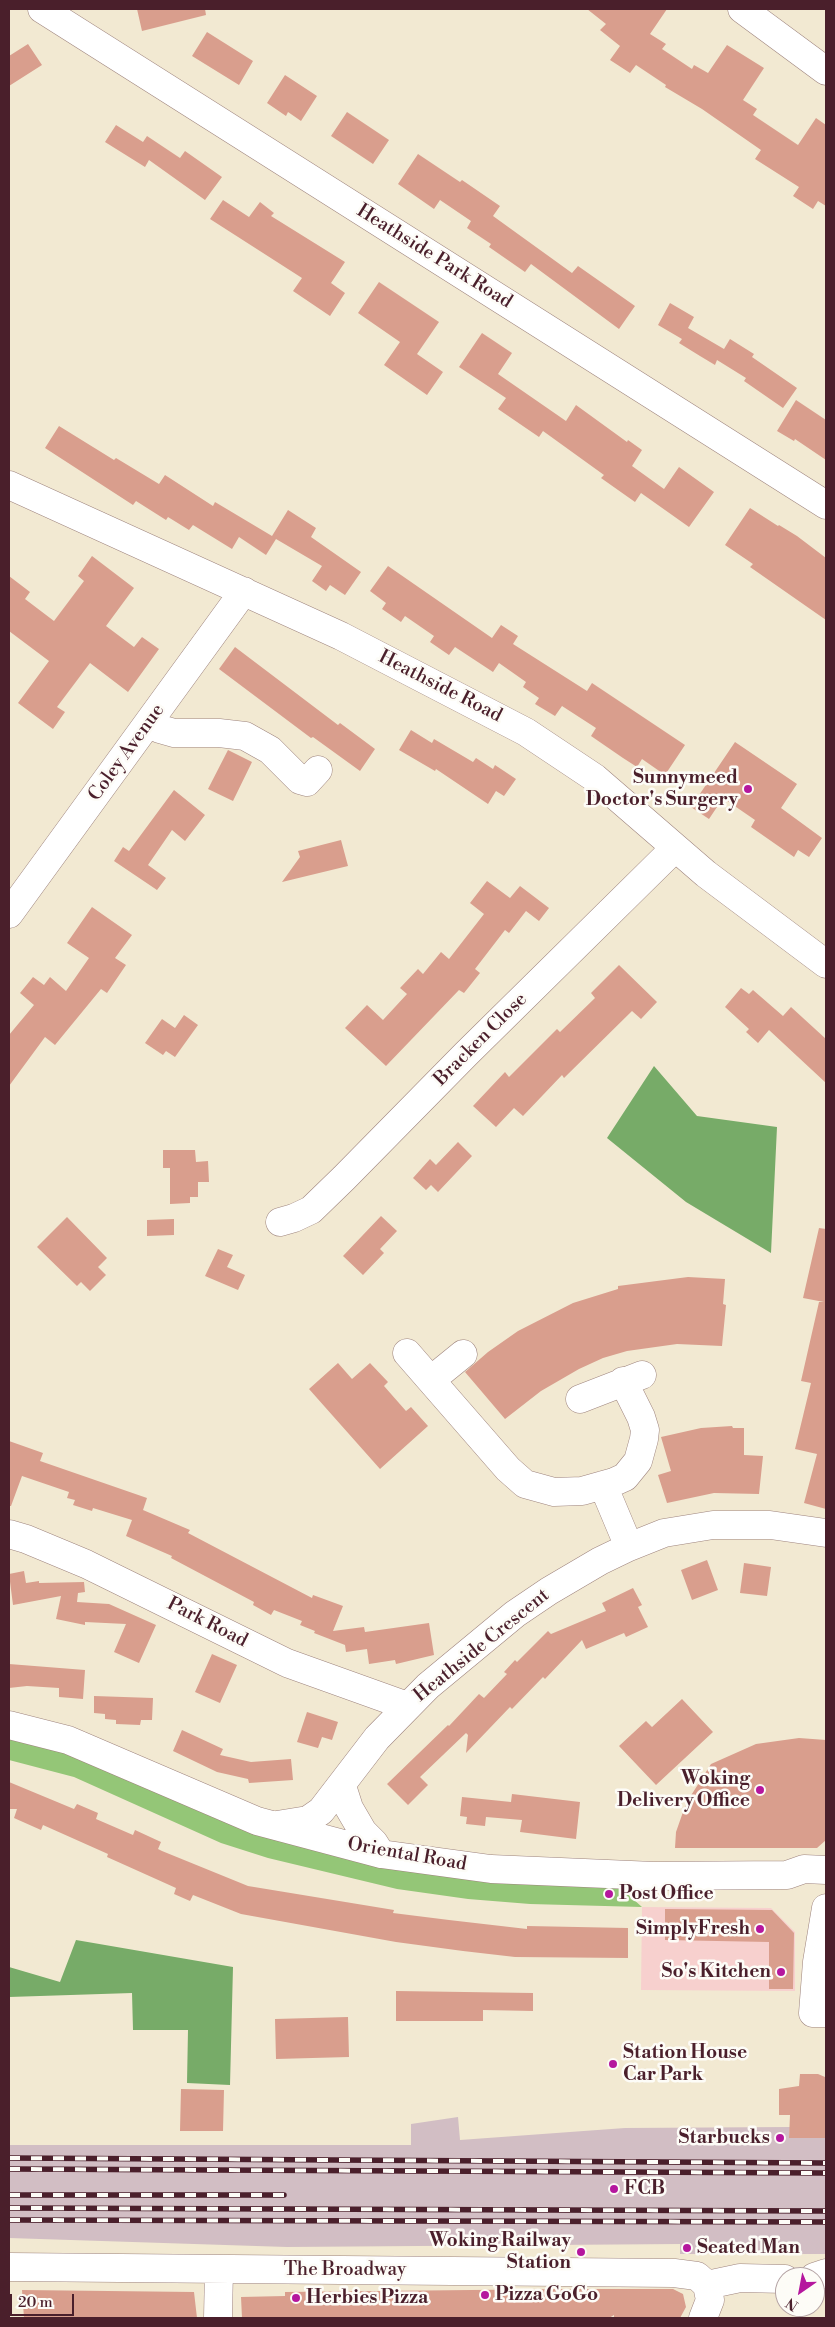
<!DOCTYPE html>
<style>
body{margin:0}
#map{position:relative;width:835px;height:2327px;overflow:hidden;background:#f2e9d2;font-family:"Libre Bodoni",serif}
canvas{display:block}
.frame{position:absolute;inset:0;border:10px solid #4a1f2b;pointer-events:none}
.north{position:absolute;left:775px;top:2267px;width:50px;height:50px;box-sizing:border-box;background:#fdfcf7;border:1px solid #b5a4a5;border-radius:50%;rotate:213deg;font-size:14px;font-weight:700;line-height:20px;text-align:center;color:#4a1f2b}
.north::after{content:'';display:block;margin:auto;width:18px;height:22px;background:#b5179e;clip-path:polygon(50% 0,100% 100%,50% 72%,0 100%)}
.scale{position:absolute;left:10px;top:2294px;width:64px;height:22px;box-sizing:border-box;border:2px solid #4a1f2b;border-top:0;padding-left:6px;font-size:15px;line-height:18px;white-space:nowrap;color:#4a1f2b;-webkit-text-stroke:4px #fdfcf7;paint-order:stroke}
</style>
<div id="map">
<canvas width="835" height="2327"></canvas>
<div class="frame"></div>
<div class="north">N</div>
<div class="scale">20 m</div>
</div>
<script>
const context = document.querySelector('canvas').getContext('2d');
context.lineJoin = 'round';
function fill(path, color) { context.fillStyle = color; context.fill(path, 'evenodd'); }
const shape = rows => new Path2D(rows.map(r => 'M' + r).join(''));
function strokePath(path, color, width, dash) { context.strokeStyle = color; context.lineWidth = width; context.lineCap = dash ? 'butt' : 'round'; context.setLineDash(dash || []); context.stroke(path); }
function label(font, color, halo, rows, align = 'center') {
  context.font = font + ' "Libre Bodoni",serif'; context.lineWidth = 5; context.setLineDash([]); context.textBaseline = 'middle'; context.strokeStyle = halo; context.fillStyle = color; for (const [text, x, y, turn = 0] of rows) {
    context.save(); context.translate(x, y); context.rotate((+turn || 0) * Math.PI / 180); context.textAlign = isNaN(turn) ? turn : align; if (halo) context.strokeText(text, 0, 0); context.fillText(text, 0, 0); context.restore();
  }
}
fill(shape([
 [642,1907,771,1908,795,1932,795,1991,641,1990]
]), '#f7d0ce');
fill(shape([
 [458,2117,460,2140,625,2128,790,2127,789,2138,826,2138,826,2254,680,2254,680,2244,287,2247,9,2238,9,2145,411,2145,411,2124]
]), '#d2bec4');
fill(shape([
 [9,1735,56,1744,239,1824,613,1881,642,1907,530,1904,468,1899,397,1889,268,1858,221,1843,74,1777,9,1760]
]), '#94c677');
fill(shape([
 [654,1066,697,1116,777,1127,771,1253,686,1202,607,1138],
 [76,1940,233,1967,230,2085,187,2083,188,2030,133,2030,132,1993,9,1997,9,1967,60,1982]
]), '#77ab68');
fill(shape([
 [137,9,205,9,206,15,142,31],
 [587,9,667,9,650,34,666,44,662,49,692,69,694,65,708,73,727,45,764,68,743,100,757,109,753,115,798,145,816,118,826,125,826,206,818,201,813,209,793,196,799,187,755,159,761,150,702,109,665,87,666,85,636,65,630,73,610,60,620,46,600,30,606,24],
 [207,32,253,61,239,85,192,56],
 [28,44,42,65,9,86,9,56],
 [285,75,317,96,301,121,288,112,286,116,267,103],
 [347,112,389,140,373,164,331,136],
 [116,125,143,142,147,136,180,158,185,151,222,177,205,200,149,160,145,167,105,142],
 [418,154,460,182,462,180,500,206,493,216,572,273,578,266,635,306,619,329,531,264,525,272,489,247,491,244,467,228,471,221,440,200,434,209,398,184],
 [223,200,249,217,260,202,274,213,271,216,345,262,331,283,345,293,330,316,293,291,302,278,210,219],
 [379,282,439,322,417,354,443,372,427,395,384,365,400,342,358,313],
 [670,303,694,317,688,328,724,349,721,354,730,339,754,354,752,357,797,388,783,408,744,381,746,378,717,360,715,365,700,356,679,343,682,339,658,325],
 [482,333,512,353,498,374,566,421,576,405,627,442,628,440,642,450,632,466,664,489,679,467,714,492,689,527,641,493,635,502,601,478,604,475,543,431,539,437,498,409,506,398,459,367],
 [796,400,826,420,826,460,795,439,794,441,777,431],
 [59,426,114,460,116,458,159,484,165,475,213,506,215,502,272,536,288,510,316,528,311,537,361,572,345,595,330,585,326,591,312,581,322,566,276,539,266,555,239,537,232,549,193,525,189,530,168,517,166,520,136,501,133,505,45,448],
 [750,508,778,526,779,525,797,536,826,558,826,620,750,567,753,564,725,545],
 [92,556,134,588,106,626,134,647,142,637,159,649,128,692,90,663,57,707,65,712,53,729,18,703,49,661,9,631,9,576,30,592,25,599,54,621,84,581,78,576],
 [388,566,492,638,501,625,518,636,513,644,587,691,592,683,685,745,665,775,642,759,637,767,623,758,591,736,596,728,562,706,555,716,535,704,539,698,523,687,526,682,499,663,493,672,455,647,449,655,430,642,434,636,405,616,401,622,382,609,386,603,370,591],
 [235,647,338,725,340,723,375,749,360,771,313,737,311,738,219,669],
 [411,730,432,743,434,739,473,762,476,758,493,769,495,765,516,779,504,796,496,791,488,804,436,769,435,771,399,750],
 [735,742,797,784,781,808,822,838,809,857,798,850,794,857,751,827,755,820,723,798,709,819,691,807],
 [228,750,252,762,233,801,208,789],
 [174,790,205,815,185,841,172,830,148,865,166,878,157,890,114,861,123,847,129,851],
 [341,840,348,866,282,882,300,857,298,851],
 [487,881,510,898,520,886,549,908,539,921,526,911,509,933,505,930,475,969,480,973,464,993,459,990,386,1066,345,1028,367,1005,383,1020,407,994,400,988,418,969,423,974,441,952,449,959,484,914,470,903],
 [92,907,132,935,115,958,126,965,107,993,101,989,55,1045,45,1037,9,1086,9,1035,34,1005,20,993,33,977,44,985,50,977,66,991,89,958,67,943],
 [619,965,657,1002,641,1019,632,1011,564,1078,562,1075,523,1116,514,1108,496,1127,473,1106,505,1072,509,1077,557,1029,560,1032,595,998,591,993],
 [741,988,749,994,753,990,783,1016,791,1007,826,1039,826,1083,769,1030,758,1043,746,1032,749,1029,725,1007],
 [184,1015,198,1025,175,1057,166,1051,163,1055,145,1043,162,1019,175,1028],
 [458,1142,472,1156,438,1192,431,1185,426,1190,413,1178,430,1159,436,1165],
 [163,1150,195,1150,196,1162,208,1161,209,1182,198,1182,198,1197,190,1197,190,1203,170,1204,170,1168,163,1168],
 [381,1216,397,1231,380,1249,384,1253,363,1275,343,1256],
 [67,1217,107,1258,98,1267,106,1275,90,1291,81,1282,77,1286,37,1247],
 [174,1219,174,1235,147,1236,147,1220],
 [819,1228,826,1229,826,1509,804,1503,817,1454,795,1449,811,1383,801,1381,819,1302,824,1302,803,1298],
 [218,1249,233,1255,227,1267,245,1275,238,1290,205,1276],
 [688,1277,725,1279,723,1304,726,1305,722,1346,677,1344,627,1351,603,1358,579,1369,541,1391,505,1419,465,1372,488,1352,518,1331,573,1303,618,1289,618,1286],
 [338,1363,352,1379,370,1363,388,1382,384,1386,406,1411,411,1407,428,1426,380,1469,309,1389],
 [732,1426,733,1428,744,1428,744,1455,763,1456,759,1494,714,1493,667,1503,658,1475,671,1471,661,1437,701,1428],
 [9,1441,43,1453,40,1461,147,1498,143,1510,190,1530,188,1533,312,1598,313,1595,343,1606,333,1631,364,1627,365,1632,429,1623,434,1655,396,1664,395,1660,369,1664,367,1649,346,1652,345,1645,314,1633,315,1631,300,1625,302,1621,274,1610,271,1615,253,1605,254,1602,171,1558,172,1556,126,1536,132,1520,93,1508,92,1511,73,1505,75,1500,67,1498,69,1492,22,1476,11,1506,9,1506],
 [707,1560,718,1590,692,1600,681,1570],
 [744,1563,771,1567,767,1596,740,1593],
 [24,1571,26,1583,39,1581,39,1583,84,1582,85,1592,78,1593,77,1602,109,1604,156,1625,139,1663,114,1652,126,1624,85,1622,85,1625,56,1619,61,1596,13,1605,9,1574],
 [633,1588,642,1605,638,1607,648,1627,626,1637,624,1633,586,1649,582,1640,545,1679,543,1677,512,1709,510,1707,466,1753,468,1735,466,1733,420,1777,428,1785,408,1805,387,1784,448,1725,449,1726,479,1694,484,1698,507,1674,504,1672,515,1660,517,1662,548,1631,551,1634,606,1611,602,1603],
 [212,1654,237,1665,220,1703,195,1692],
 [9,1664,85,1670,83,1699,59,1697,59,1688,27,1686,9,1688],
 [94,1696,153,1698,152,1720,141,1720,140,1725,116,1724,116,1720,105,1719,105,1714,94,1713],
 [682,1699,713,1732,656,1785,619,1746,646,1721,652,1727],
 [307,1712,338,1722,332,1740,322,1737,318,1748,297,1742],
 [182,1730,223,1749,220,1755,251,1762,291,1759,293,1780,249,1783,248,1779,217,1772,173,1751],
 [799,1738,826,1740,826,1840,817,1848,675,1848,676,1832,683,1812,690,1797,711,1764,756,1744],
 [9,1782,74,1809,77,1804,98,1813,96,1819,133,1835,135,1830,161,1842,158,1849,162,1851,248,1886,394,1910,393,1913,449,1920,527,1929,527,1926,628,1928,628,1958,515,1957,463,1951,396,1942,241,1914,193,1895,190,1901,174,1894,176,1888,107,1857,108,1854,43,1825,41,1830,14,1818,17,1809,9,1809],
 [512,1794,580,1802,576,1839,520,1832,522,1820,486,1817,485,1826,466,1824,467,1817,460,1816,462,1797,511,1802],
 [665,1909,772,1910,794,1933,793,1989,769,1989,769,1942,665,1940],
 [396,1991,533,1993,533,2011,483,2010,483,2021,396,2021],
 [348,2017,349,2057,276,2059,275,2019],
 [800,2074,818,2074,825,2077,826,2138,789,2138,790,2115,779,2115,779,2089,799,2086],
 [181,2089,224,2090,223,2131,180,2131],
 [565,2289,673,2289,683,2294,686,2307,680,2318,614,2318,614,2315,609,2318,242,2318,241,2297,285,2296,285,2292],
 [22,2290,194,2292,197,2318,24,2318]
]), '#d99e8d');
const minor = shape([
 [42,9,826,505],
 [742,9,826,71],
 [9,485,341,636,526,732,595,778,706,874,826,964],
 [150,722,160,729,174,733,219,733,245,736,270,750,300,780,307,782,318,770],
 [9,914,244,591],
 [280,1222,294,1218,311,1210,344,1178,466,1054,675,848],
 [407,1353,508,1469,525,1484,554,1492,582,1491,614,1482,625,1477,638,1461,644,1439,645,1430,641,1417,623,1381],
 [431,1380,463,1354],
 [580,1399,642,1375],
 [603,1485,629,1547],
 [9,1534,26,1539,86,1564,287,1663,407,1706],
 [9,1725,68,1740,257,1821,381,1854,491,1869,654,1876,787,1875,804,1869,826,1870],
 [342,1786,349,1808,363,1832,374,1843,381,1854],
 [277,1825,308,1820,321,1811,377,1738,428,1686,515,1614,549,1591,600,1561,629,1547,664,1533,713,1525,770,1525,826,1533],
 [826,1908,817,1962,813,2013,826,2013],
 [9,2267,674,2273,697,2276,707,2285,710,2300,703,2318],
 [814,2277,826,2273],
 [707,2285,740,2278,785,2279],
 [218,2318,219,2269]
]);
strokePath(minor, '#9e847e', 29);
strokePath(minor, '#fff', 28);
const rail = shape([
 [9,2158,826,2163],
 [9,2169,826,2173],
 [9,2195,284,2195],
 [9,2208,826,2211],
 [9,2220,826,2222]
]);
strokePath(rail, '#4a1f2b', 5.5);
strokePath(rail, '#fdfcf7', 4, [11]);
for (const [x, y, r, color] of [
 [748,789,5,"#b5179e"],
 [760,1790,5,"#b5179e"],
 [609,1894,5,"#b5179e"],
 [760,1929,5,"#b5179e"],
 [781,1972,5,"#b5179e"],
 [613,2064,5,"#b5179e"],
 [780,2138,5,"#b5179e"],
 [614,2189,5,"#b5179e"],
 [687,2248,5,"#b5179e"],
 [581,2252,5,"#b5179e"],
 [485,2295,5,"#b5179e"],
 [296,2298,5,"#b5179e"]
]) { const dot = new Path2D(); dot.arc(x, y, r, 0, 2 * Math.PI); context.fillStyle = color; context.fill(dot); strokePath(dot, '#fdfcf7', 2); }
label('19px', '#4a1f2b', '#fdfcf7', [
 ["Heathside Park Road",434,257,32],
 ["Heathside Road",440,687,27],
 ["Coley Avenue",127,753,-54],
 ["Bracken Close",481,1040,-45],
 ["Park Road",207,1623,27],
 ["Heathside Crescent",482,1646,-39],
 ["Oriental Road",407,1855,10],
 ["The Broadway",345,2270]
]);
label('bold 19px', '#4a1f2b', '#fdfcf7', [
 ["Sunnymeed",738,778],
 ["Doctor's Surgery",738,800],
 ["Woking",750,1779],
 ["Delivery Office",750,1801],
 ["Post Office",619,1894,"left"],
 ["SimplyFresh",750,1929],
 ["So's Kitchen",771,1972],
 ["Station House",623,2053,"left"],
 ["Car Park",623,2075,"left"],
 ["Starbucks",770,2138],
 ["FCB",624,2189,"left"],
 ["Woking Railway",571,2241],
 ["Station",571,2263],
 ["Seated Man",697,2248,"left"],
 ["Pizza GoGo",495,2295,"left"],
 ["Herbies Pizza",306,2298,"left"]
], 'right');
</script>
